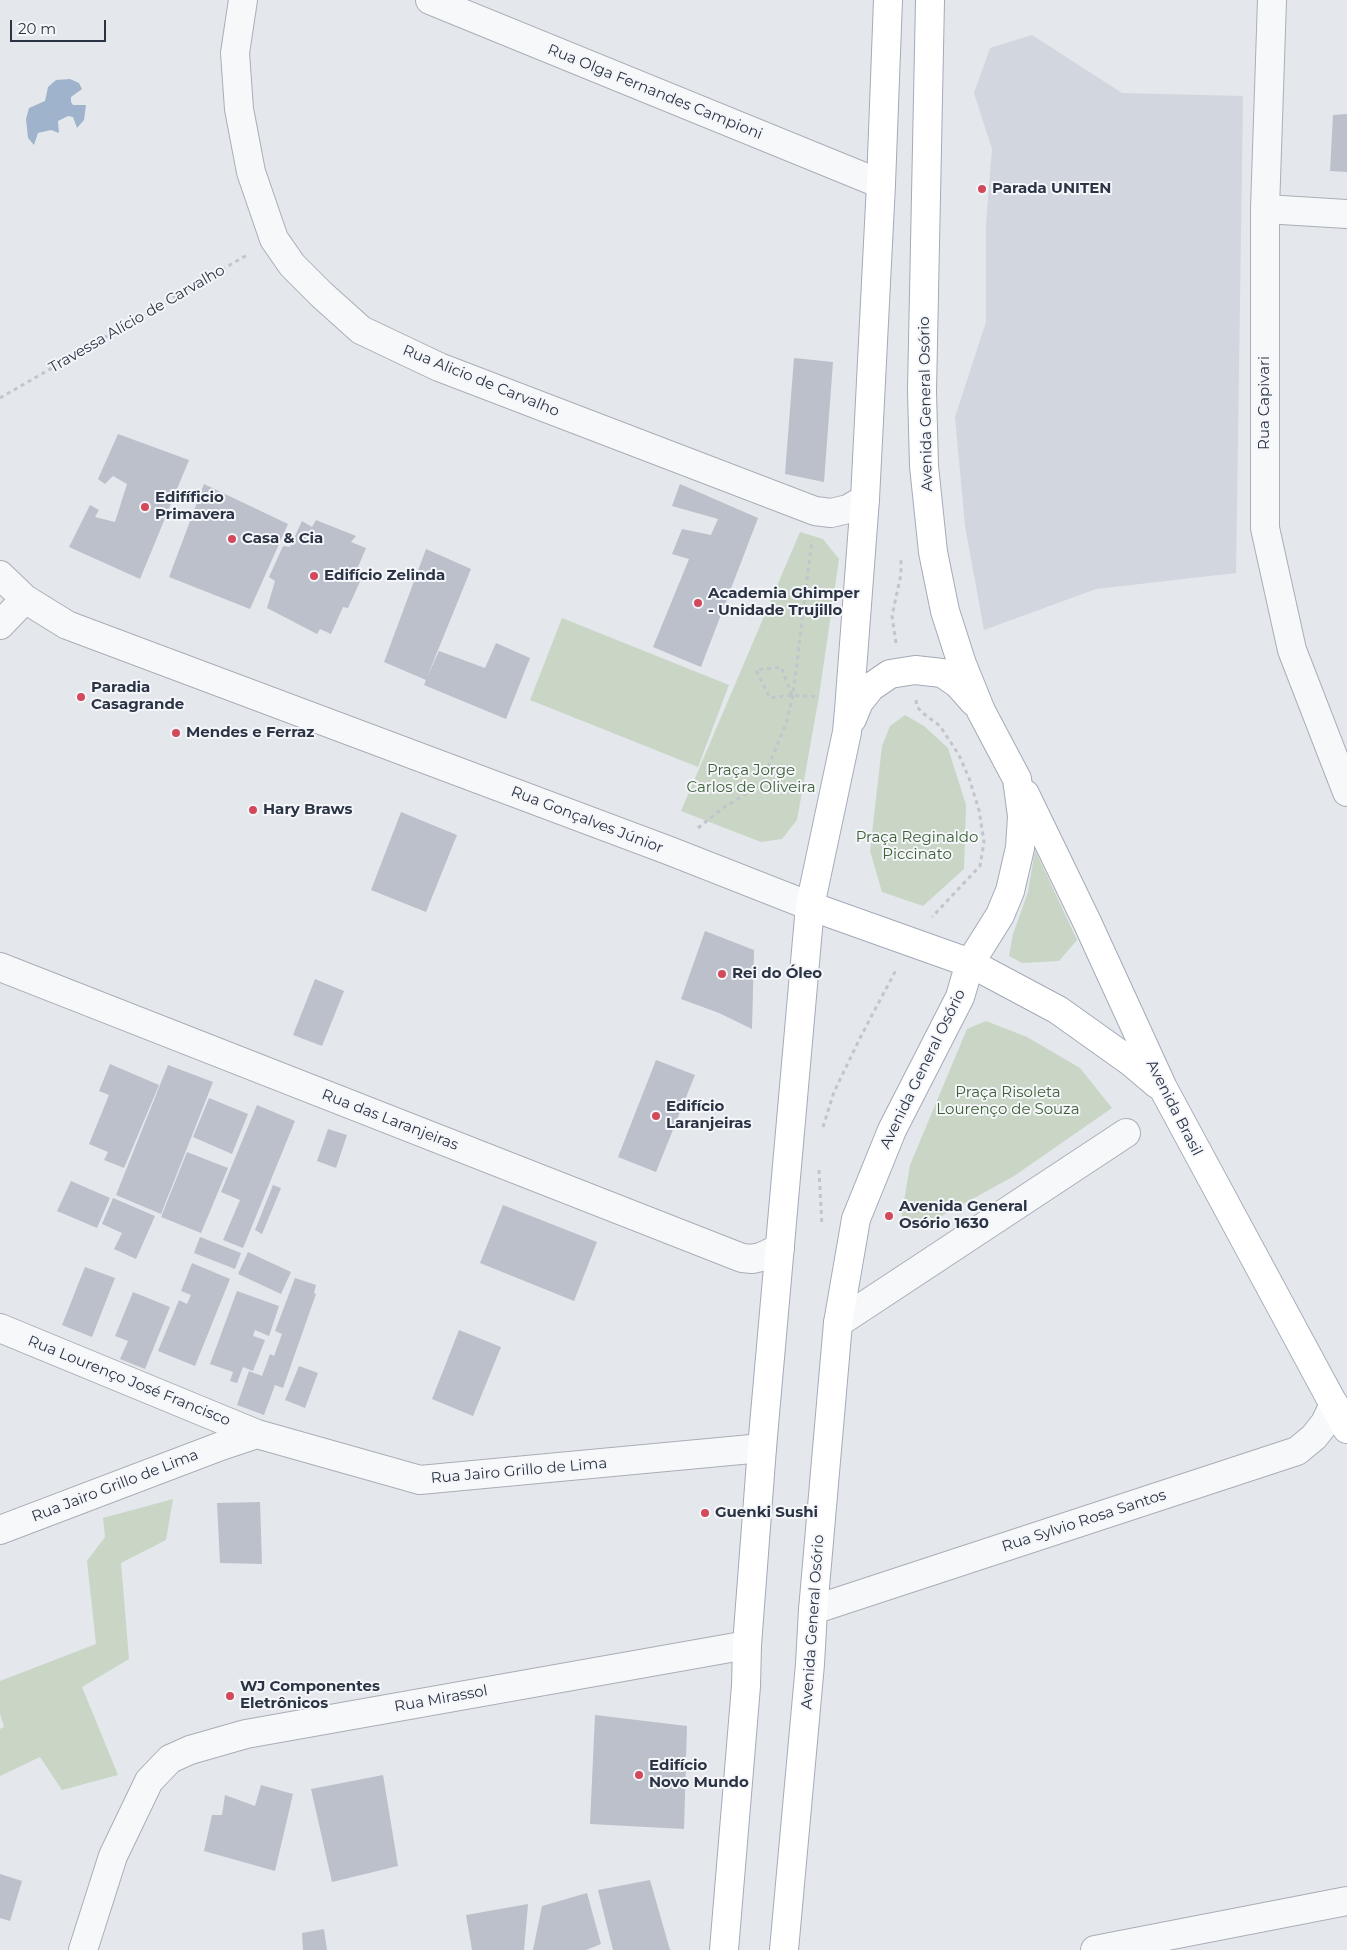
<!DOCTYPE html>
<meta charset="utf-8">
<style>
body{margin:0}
#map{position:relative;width:1347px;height:1950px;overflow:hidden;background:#e4e7ec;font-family:Montserrat,sans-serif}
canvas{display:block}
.scale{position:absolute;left:10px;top:20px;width:96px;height:22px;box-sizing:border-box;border:2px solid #2b3445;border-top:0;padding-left:6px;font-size:15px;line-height:18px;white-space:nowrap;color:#2b3445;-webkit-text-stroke:4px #f4f6f9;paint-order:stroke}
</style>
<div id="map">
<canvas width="1347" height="1950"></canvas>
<div class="scale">20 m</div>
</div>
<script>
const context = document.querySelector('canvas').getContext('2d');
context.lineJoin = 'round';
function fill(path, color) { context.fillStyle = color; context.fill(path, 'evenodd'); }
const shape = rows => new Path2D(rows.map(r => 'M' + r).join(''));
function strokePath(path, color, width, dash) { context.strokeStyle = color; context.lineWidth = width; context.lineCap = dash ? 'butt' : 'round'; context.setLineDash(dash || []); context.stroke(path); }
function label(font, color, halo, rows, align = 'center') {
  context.font = font + ' Montserrat,sans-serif'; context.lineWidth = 4; context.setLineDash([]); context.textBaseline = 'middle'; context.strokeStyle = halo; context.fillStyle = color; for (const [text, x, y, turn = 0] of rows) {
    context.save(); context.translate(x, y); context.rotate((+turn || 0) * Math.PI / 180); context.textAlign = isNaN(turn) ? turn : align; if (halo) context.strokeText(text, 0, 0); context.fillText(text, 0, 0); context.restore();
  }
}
fill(shape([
 [1032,35,1122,93,1243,96,1236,573,1096,589,984,630,965,526,955,417,986,322,986,225,992,149,974,93,990,48]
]), '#d2d6de');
fill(shape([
 [800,532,823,539,839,559,819,696,797,820,782,839,761,842,681,811],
 [562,618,729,685,698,767,530,700],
 [905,715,924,726,948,748,966,805,964,869,923,906,882,892,870,851,882,746,890,726],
 [1035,850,1077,940,1059,961,1022,963,1009,956,1013,934,1028,892],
 [986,1021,1027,1037,1080,1068,1112,1108,1014,1176,918,1229,901,1220,910,1165,967,1029],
 [173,1499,166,1540,121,1563,129,1659,82,1687,118,1775,62,1790,40,1757,0,1776,0,1729,4,1727,0,1713,0,1681,96,1644,87,1561,105,1537,103,1518]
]), '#c9d6c5');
fill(shape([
 [70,79,79,83,82,89,71,97,71,102,73,105,86,105,84,120,77,128,73,117,68,116,58,121,59,133,51,130,38,133,34,145,28,138,26,119,29,108,45,101,48,87,56,80]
]), '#9fb4cc');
fill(shape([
 [1347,114,1347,172,1330,171,1333,115],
 [794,358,833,362,824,482,785,474],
 [118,434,189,460,140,579,69,547,90,505,99,510,95,517,115,522,127,484,113,476,105,484,98,479],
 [204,484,288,524,250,609,169,577],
 [680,484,758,518,701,667,653,647,689,559,672,554,682,529,711,535,718,519,672,506],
 [316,520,356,536,351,542,366,548,355,574,362,577,348,608,343,607,331,634,320,629,317,634,267,608,275,581,269,577,283,546,290,547,302,521,312,527],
 [426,549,471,569,427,677,439,651,485,668,496,643,530,658,506,719,424,685,426,680,384,662],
 [401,812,457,835,426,912,371,890],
 [705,931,754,950,752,1029,719,1013,681,999],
 [315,979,344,991,322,1046,293,1035],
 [656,1060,695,1075,656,1172,618,1157],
 [110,1064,159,1085,124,1168,104,1160,108,1152,89,1144,109,1095,99,1091],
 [168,1065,213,1082,161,1214,116,1195],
 [209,1098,248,1114,232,1154,193,1137],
 [257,1105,295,1121,243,1248,223,1240,240,1200,221,1192],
 [328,1129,347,1135,336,1168,317,1161],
 [187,1152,228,1168,201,1233,161,1217],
 [71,1181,110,1198,97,1228,57,1211],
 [273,1185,281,1188,262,1234,255,1230],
 [113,1198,155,1216,136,1259,114,1249,122,1233,102,1224],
 [503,1205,597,1242,574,1301,480,1263],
 [200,1237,241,1253,235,1269,194,1253],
 [248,1252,291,1272,281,1294,238,1274],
 [192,1263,230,1279,195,1366,158,1351,179,1300,187,1304,191,1295,181,1291],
 [85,1267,115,1278,92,1337,62,1325],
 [295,1278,316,1285,314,1293,316,1294,283,1388,275,1385,264,1415,237,1405,249,1371,262,1376,270,1354,274,1356,282,1334,275,1331],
 [237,1291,279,1306,269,1336,255,1330,253,1336,265,1340,253,1371,243,1367,237,1383,230,1381,233,1372,210,1364],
 [133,1292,170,1307,145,1369,120,1359,128,1341,115,1336],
 [459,1330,501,1347,473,1416,432,1399],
 [299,1366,318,1373,305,1408,285,1400],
 [260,1502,262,1564,220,1563,217,1503],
 [595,1715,687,1726,684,1829,590,1824],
 [383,1775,398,1866,332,1882,311,1789],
 [261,1785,293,1794,275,1871,204,1851,212,1815,222,1815,225,1795,255,1806],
 [0,1874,22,1881,10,1921,0,1918],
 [650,1880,670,1950,613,1950,598,1890],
 [587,1893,601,1944,586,1950,533,1950,542,1906],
 [528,1904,524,1950,472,1950,466,1915],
 [324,1929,327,1950,303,1950,302,1933]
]), '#bbc0ca');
const minor = shape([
 [243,0,235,53,239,109,251,172,274,239,292,265,322,295,361,330,439,367,815,511,831,513,848,509,865,499],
 [430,0,881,184],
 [1272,0,1265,209,1265,528,1292,650,1347,792],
 [1265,209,1347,214],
 [0,575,25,599,67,625,670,851,810,906],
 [0,625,25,599],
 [0,967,742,1258,752,1259,761,1257,780,1248],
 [838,1323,1126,1133],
 [0,1328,257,1434],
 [0,1530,221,1446,257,1434,420,1480,762,1448],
 [813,1610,1297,1451,1314,1437,1325,1423,1334,1404],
 [83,1950,113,1856,149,1781,170,1759,190,1750,246,1734,747,1645],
 [1095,1950,1347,1901]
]);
const major = shape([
 [852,719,859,702,871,687,890,674,915,670,942,673,958,684,974,702],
 [1025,794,1087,922,1163,1088,1347,1429],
 [810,906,970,963,1058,1010,1131,1062,1157,1084],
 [724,1950,746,1686,747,1645,762,1448,810,906,847,732,849,710,865,499,881,184,888,0],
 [784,1950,810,1664,813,1610,838,1323,856,1219,892,1130,960,997,970,963,1000,915,1010,891,1020,848,1022,816,1017,779,981,711,962,664,945,611,933,552,924,466,922,391,930,0]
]);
strokePath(minor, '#a9aeb7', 30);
strokePath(major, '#a3abb8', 30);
strokePath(shape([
 [0,398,247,255],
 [896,643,892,616,901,574,901,558],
 [792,695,781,667,756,670,770,698,793,695,819,697],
 [916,700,917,707,924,714,940,726,959,755,969,778,979,810,984,842,980,866,932,917],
 [698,828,723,808,761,785,787,721,793,695,812,540],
 [823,1127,834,1092,862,1034,896,970],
 [819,1170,822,1226]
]), '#c2c5cb', 3, [4, 4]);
strokePath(minor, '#f7f8fa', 28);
strokePath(major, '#fff', 28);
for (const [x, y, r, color] of [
 [982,189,5,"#d1495b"],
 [145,507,5,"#d1495b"],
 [232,539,5,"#d1495b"],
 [314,576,5,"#d1495b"],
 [698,603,5,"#d1495b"],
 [81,697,5,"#d1495b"],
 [176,733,5,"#d1495b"],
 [253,810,5,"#d1495b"],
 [722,974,5,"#d1495b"],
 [656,1116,5,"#d1495b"],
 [889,1216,5,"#d1495b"],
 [705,1513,5,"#d1495b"],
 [230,1696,5,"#d1495b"],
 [639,1775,5,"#d1495b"]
]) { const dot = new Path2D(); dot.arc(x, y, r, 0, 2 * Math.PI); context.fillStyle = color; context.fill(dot); strokePath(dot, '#f4f6f9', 2); }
label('15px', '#2b3445', '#f4f6f9', [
 ["Rua Olga Fernandes Campioni",655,92,22],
 ["Travessa Alício de Carvalho",137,319,-30],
 ["Rua Alicio de Carvalho",481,381,22],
 ["Rua Capivari",1265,403,-90],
 ["Avenida General Osório",926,404,-91],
 ["Rua Gonçalves Júnior",587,820,21],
 ["Avenida General Osório",923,1069,-64],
 ["Avenida Brasil",1174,1108,63],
 ["Rua das Laranjeiras",390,1120,21],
 ["Rua Lourenço José Francisco",129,1381,22],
 ["Rua Jairo Grillo de Lima",519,1471,-5],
 ["Rua Jairo Grillo de Lima",115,1486,-21],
 ["Rua Sylvio Rosa Santos",1084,1521,-18],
 ["Avenida General Osório",813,1622,-86],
 ["Rua Mirassol",441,1699,-10]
]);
label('bold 15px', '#2b3445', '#f4f6f9', [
 ["Parada UNITEN",992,189],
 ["Edifíficio",155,498],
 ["Primavera",155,515],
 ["Casa & Cia",242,539],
 ["Edifício Zelinda",324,576],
 ["Academia Ghimper",708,594],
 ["- Unidade Trujillo",708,611],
 ["Paradia",91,688],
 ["Casagrande",91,705],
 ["Mendes e Ferraz",186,733],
 ["Hary Braws",263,810],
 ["Rei do Óleo",732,974],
 ["Edifício",666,1107],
 ["Laranjeiras",666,1124],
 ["Avenida General",899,1207],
 ["Osório 1630",899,1224],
 ["Guenki Sushi",715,1513],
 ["WJ Componentes",240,1687],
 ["Eletrônicos",240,1704],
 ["Edifício",649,1766],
 ["Novo Mundo",649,1783]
], 'left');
label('15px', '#3f6138', '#f4f6f9', [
 ["Praça Jorge",751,771],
 ["Carlos de Oliveira",751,788],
 ["Praça Reginaldo",917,838],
 ["Piccinato",917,855],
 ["Praça Risoleta",1008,1093],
 ["Lourenço de Souza",1008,1110]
]);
</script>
